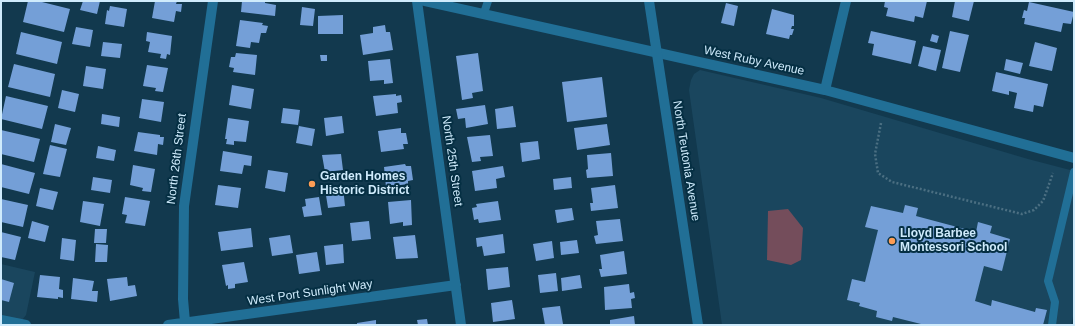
<!DOCTYPE html>
<style>
body{margin:0}
#map{position:relative;width:1075px;height:326px;overflow:hidden;background:#12394e;font-family:Helvetica,sans-serif}
canvas{display:block}
.frame{position:absolute;inset:0;border:2px solid #cfebfc;pointer-events:none}
</style>
<div id="map">
<canvas width="1075" height="326"></canvas>
<div class="frame"></div>
</div>
<script>
const context = document.querySelector('canvas').getContext('2d');
context.lineJoin = 'round';
function fill(path, color) { context.fillStyle = color; context.fill(path, 'evenodd'); }
const shape = rows => new Path2D(rows.map(r => 'M' + r).join(''));
function strokePath(path, color, width, dash) { context.strokeStyle = color; context.lineWidth = width; context.lineCap = dash ? 'butt' : 'round'; context.setLineDash(dash || []); context.stroke(path); }
function label(font, color, halo, rows, align = 'center') {
  context.font = font + ' Helvetica,sans-serif'; context.lineWidth = 4; context.setLineDash([]); context.textBaseline = 'middle'; context.strokeStyle = halo; context.fillStyle = color; for (const [text, x, y, turn = 0] of rows) {
    context.save(); context.translate(x, y); context.rotate((+turn || 0) * Math.PI / 180); context.textAlign = isNaN(turn) ? turn : align; if (halo) context.strokeText(text, 0, 0); context.fillText(text, 0, 0); context.restore();
  }
}
fill(shape([
 [700,70,821,98,1028,159,1074,171,1074,312,1071,325,722,325,689,90,691,80,694,74],
 [1,264,35,272,26,315,18,325,1,325]
]), '#1a465e');
fill(shape([
 [788,209,803,228,801,260,791,265,767,260,768,211]
]), '#744d5b');
fill(shape([
 [28,1,38,1,70,9,64,32,23,22],
 [83,1,100,1,97,14,80,10],
 [155,1,177,1,176,4,182,4,181,12,176,11,174,22,152,18],
 [242,1,265,1,265,3,276,5,275,16,241,12],
 [885,1,927,1,923,18,915,16,914,22,886,16,888,8,884,7],
 [955,1,974,1,969,21,952,17],
 [1029,2,1074,12,1071,24,1063,23,1061,32,1024,24,1025,18,1022,18,1024,10,1027,11],
 [726,3,738,6,734,26,721,23],
 [110,6,127,9,124,27,105,24,107,10,109,11],
 [302,7,315,9,313,26,300,25],
 [772,9,794,15,794,26,792,26,791,29,794,29,792,35,790,35,789,39,766,34],
 [343,15,343,34,318,34,318,16],
 [240,20,263,23,262,25,268,26,266,33,261,33,259,43,251,42,250,48,236,46],
 [385,25,386,32,390,32,393,50,363,55,360,35,373,33,373,27],
 [76,27,93,30,90,47,72,44],
 [871,31,916,41,911,64,872,55,874,44,868,43],
 [950,31,969,35,960,72,942,68],
 [21,32,62,42,57,64,16,54],
 [147,32,172,36,170,55,167,54,166,59,160,58,161,54,148,52,150,42,146,41],
 [932,34,939,36,937,43,930,41],
 [103,42,122,44,120,58,101,56],
 [1035,42,1057,48,1052,71,1029,66],
 [923,46,941,50,936,71,918,66],
 [236,53,257,55,255,75,233,72,234,68,229,67,231,57,235,57],
 [478,53,483,91,472,93,473,98,462,100,456,56],
 [320,55,327,55,327,61,321,61],
 [390,59,393,83,384,84,384,80,370,81,368,61],
 [1006,59,1023,63,1020,74,1004,70],
 [14,64,55,74,50,97,8,87],
 [147,65,168,68,163,92,155,91,156,88,143,86],
 [86,66,106,69,103,89,83,86],
 [996,72,1048,84,1043,107,1034,105,1033,112,1014,108,1017,93,1009,91,1009,95,992,91],
 [602,77,607,117,567,122,562,82],
 [232,85,254,89,251,109,229,105],
 [62,90,79,94,75,112,58,108],
 [396,94,396,96,401,95,402,102,397,103,398,113,376,116,373,96],
 [6,96,48,106,42,129,1,119],
 [142,99,164,102,161,122,139,118],
 [485,105,488,124,466,128,465,118,458,119,456,109],
 [513,106,516,127,497,129,495,109],
 [283,108,300,110,298,125,281,123],
 [102,114,120,117,119,127,101,124],
 [342,116,344,133,326,136,324,118],
 [228,118,249,121,246,142,234,141,234,145,226,144,227,139,225,139],
 [55,124,71,128,66,145,51,142],
 [607,124,610,145,577,150,574,128],
 [299,126,315,129,312,146,296,143],
 [401,128,401,133,406,133,408,144,403,144,404,149,381,152,378,131],
 [1,130,40,139,34,162,1,154],
 [138,132,160,135,160,137,164,137,163,145,158,144,157,155,134,151],
 [490,135,493,156,480,157,481,161,472,162,467,137],
 [538,141,540,159,522,162,520,143],
 [50,145,67,149,60,177,43,174],
 [98,146,116,150,114,161,96,158],
 [223,151,252,156,251,166,244,165,242,174,220,171],
 [611,153,613,176,587,178,586,170,588,169,587,155],
 [341,154,343,170,325,172,322,155],
 [1,164,35,173,29,194,1,187],
 [405,164,406,166,411,166,413,180,408,181,408,184,386,187,384,167],
 [133,165,155,169,151,192,142,191,143,188,130,185],
 [503,166,505,177,496,179,497,188,475,191,472,171],
 [268,170,288,173,285,192,265,188],
 [93,177,112,180,110,193,91,190],
 [571,177,572,188,554,190,553,179],
 [218,185,241,188,238,208,215,205],
 [615,185,618,208,591,211,590,203,593,203,591,188],
 [343,187,345,206,328,208,325,189],
 [40,188,58,192,53,210,36,206],
 [125,197,150,201,145,226,125,223,127,215,122,214],
 [319,197,322,215,304,217,302,207,306,206,305,199],
 [1,199,28,205,23,227,1,222],
 [411,200,412,225,403,226,403,222,390,224,388,202],
 [83,201,104,204,100,226,80,222],
 [498,201,501,220,479,223,478,219,474,220,472,208,477,207,476,204],
 [905,205,918,208,916,216,976,232,978,222,992,226,990,233,1010,239,1002,271,984,266,975,301,991,306,992,300,1035,312,1036,308,1047,310,1043,325,925,325,893,317,892,321,876,317,877,311,859,306,860,303,847,300,852,279,865,282,878,230,865,227,871,206,903,213],
 [572,208,574,220,557,223,555,210],
 [620,219,623,241,596,244,594,236,598,235,596,221],
 [32,221,49,226,45,242,28,238],
 [369,221,371,239,352,241,350,223],
 [251,228,253,247,221,251,218,232],
 [95,229,107,229,106,243,94,243],
 [1,232,21,237,15,260,1,257],
 [503,234,505,253,484,256,482,246,477,247,476,238],
 [290,235,293,253,272,256,269,238],
 [415,235,418,258,396,259,393,237],
 [62,238,76,240,74,261,60,259],
 [577,240,579,253,561,255,560,242],
 [552,241,554,258,536,261,533,244],
 [96,244,108,245,107,262,95,262],
 [343,244,344,263,326,265,324,246],
 [624,251,627,274,601,277,599,269,602,269,600,255],
 [317,252,320,271,299,274,296,255],
 [244,262,248,282,235,284,235,288,228,289,228,285,226,286,222,265],
 [508,267,510,287,488,290,486,269],
 [556,273,558,291,540,293,538,275],
 [40,275,60,277,59,289,63,290,63,298,58,297,58,299,37,297],
 [580,275,582,288,562,291,561,278],
 [127,277,128,286,135,285,137,296,110,301,107,279],
 [73,278,94,281,92,291,98,291,97,302,71,299],
 [1,279,14,283,9,302,1,300],
 [629,284,630,293,634,292,635,298,631,299,632,308,605,310,604,287],
 [512,300,515,319,493,322,491,303],
 [560,306,563,324,545,325,542,308],
 [634,316,635,325,610,325,610,320],
 [427,319,428,325,418,325,417,320],
 [376,320,376,325,357,325,357,323]
]), '#749fd7');
strokePath(shape([
 [881,123,875,154,878,173,892,182,1022,214,1034,210,1043,201,1053,173]
]), '#4b6f82', 2.5, [2, 2]);
strokePath(shape([
 [484,13,488,1],
 [1052,325,1055,302,1048,281,1074,172]
]), '#216f96', 8);
strokePath(shape([
 [417,1,461,325],
 [425,1,825,90,1074,158],
 [825,90,846,1],
 [1,320,26,325],
 [185,322,183,299,184,206,213,1],
 [168,325,456,285]
]), '#216f96', 10);
strokePath(shape([
 [649,1,698,325]
]), '#216f96', 10);
for (const [x, y, r, color] of [
 [312,184,4,"#fd9d55"],
 [892,241,4,"#fd9d55"]
]) { const dot = new Path2D(); dot.arc(x, y, r, 0, 2 * Math.PI); context.fillStyle = color; context.fill(dot); strokePath(dot, '#052f43', 1.5); }
label('12px', '#cfebfc', '#052f43', [
 ["West Ruby Avenue",754,61,12],
 ["North 26th Street",177,159,-83],
 ["North 25th Street",452,161,82],
 ["North Teutonia Avenue",686,161,81],
 ["West Port Sunlight Way",310,293,-8]
]);
label('bold 12px', '#cfebfc', '#052f43', [
 ["Garden Homes",320,177],
 ["Historic District",320,191],
 ["Lloyd Barbee",900,234],
 ["Montessori School",900,248]
], 'left');
</script>
